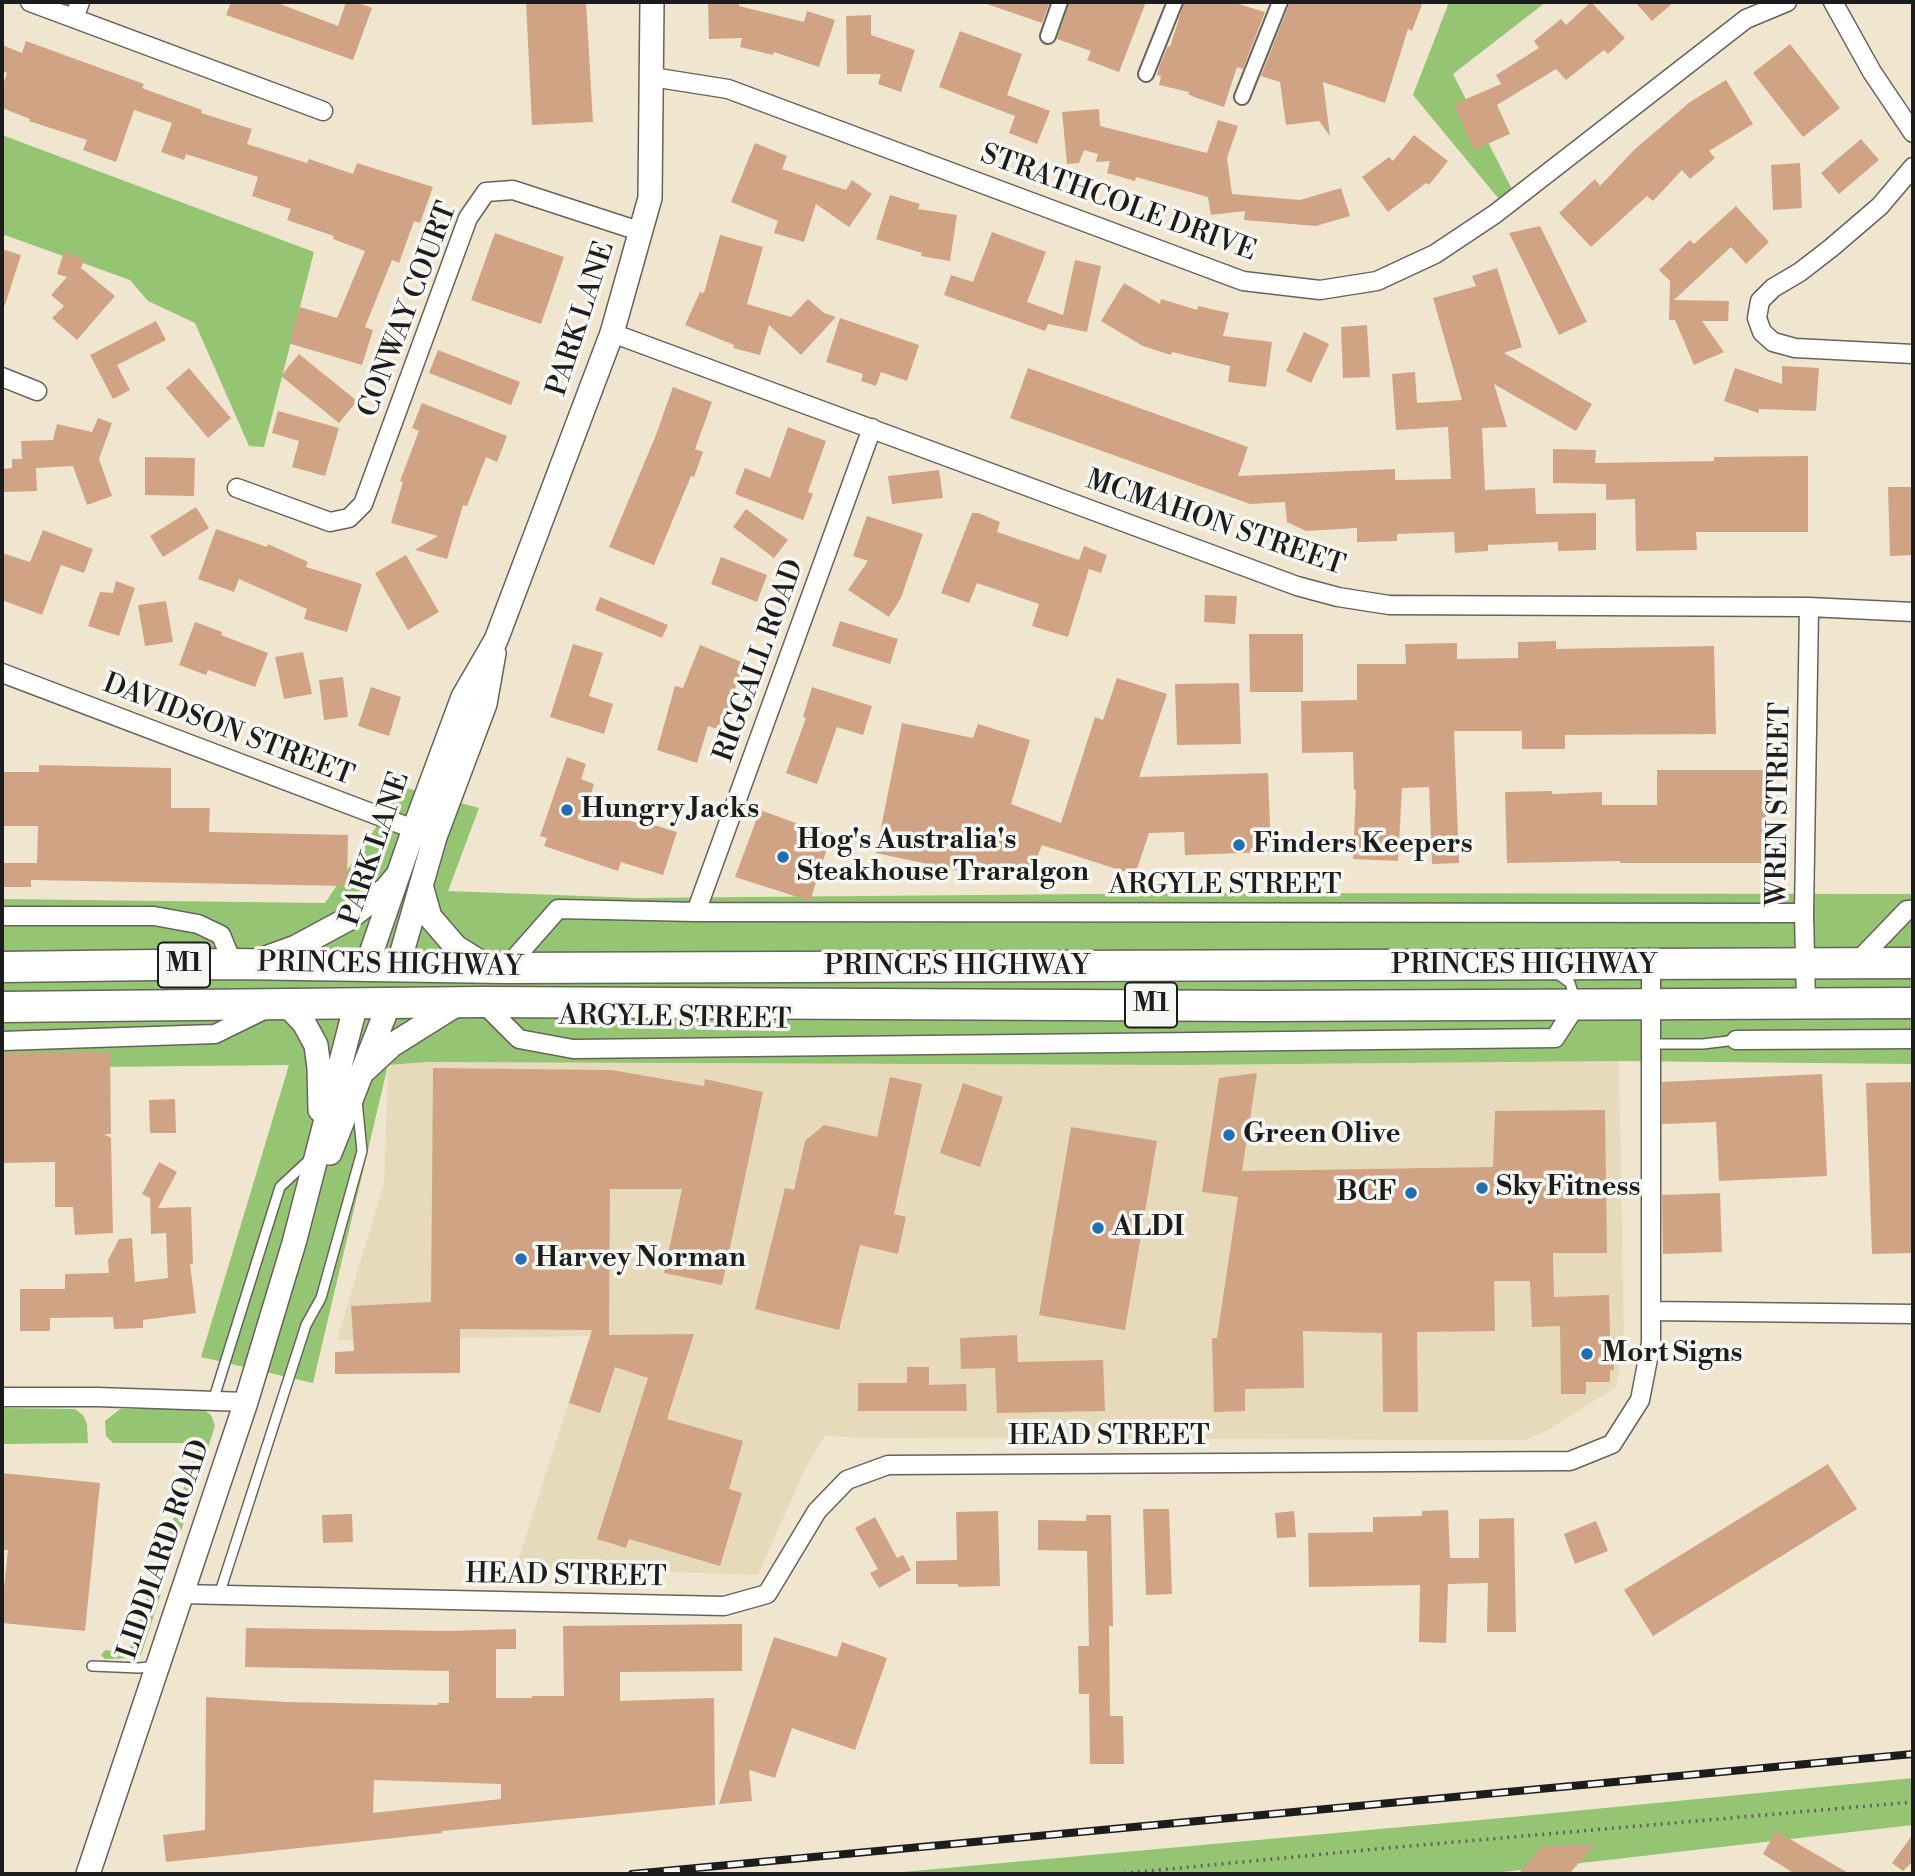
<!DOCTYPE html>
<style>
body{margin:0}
#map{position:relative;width:1915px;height:1876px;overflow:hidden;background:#f0e6cf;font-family:"Libre Bodoni",serif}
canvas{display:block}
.frame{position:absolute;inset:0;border:4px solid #1c1c1c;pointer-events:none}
</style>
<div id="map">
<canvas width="1915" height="1876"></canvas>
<div class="frame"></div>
</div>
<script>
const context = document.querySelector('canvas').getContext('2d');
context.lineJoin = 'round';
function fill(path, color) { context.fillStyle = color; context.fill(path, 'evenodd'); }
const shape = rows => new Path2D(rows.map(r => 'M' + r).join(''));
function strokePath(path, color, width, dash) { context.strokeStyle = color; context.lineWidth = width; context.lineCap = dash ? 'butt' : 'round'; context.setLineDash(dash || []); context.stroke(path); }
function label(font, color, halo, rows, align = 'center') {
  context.font = font + ' "Libre Bodoni",serif'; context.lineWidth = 7; context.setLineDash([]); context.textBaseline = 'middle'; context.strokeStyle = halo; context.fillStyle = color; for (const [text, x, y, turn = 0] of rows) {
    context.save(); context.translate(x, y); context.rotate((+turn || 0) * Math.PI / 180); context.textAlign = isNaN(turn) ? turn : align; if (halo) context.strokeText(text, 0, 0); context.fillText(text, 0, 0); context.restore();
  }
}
fill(shape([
 [1619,1061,1624,1343,1616,1387,1548,1430,1526,1440,858,1438,825,1436,805,1469,758,1575,516,1567,590,1336,337,1340,384,1184,388,1065,428,1062,1180,1065]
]), '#e6daba');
fill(shape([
 [1449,2,1546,2,1453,74,1515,195,1503,204,1413,95],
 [2,135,314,252,264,447,249,446,195,323,148,301,130,280,2,234],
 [403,787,479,808,448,891,638,898,1203,893,1913,894,1913,1064,1619,1061,1180,1065,428,1062,388,1065,313,1383,201,1357,289,1065,2,1068,2,899,325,903],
 [2,1408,75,1409,83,1415,87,1424,88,1443,2,1444],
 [201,1408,211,1415,215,1426,141,1655,133,1658,105,1659,101,1655,105,1650,119,1652,129,1650,198,1446,194,1443,113,1443,106,1436,105,1421,120,1409],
 [1913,1778,1913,1825,1485,1874,880,1874,1502,1818]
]), '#95c473');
fill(shape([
 [231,2,275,2,338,26,346,2,356,2,372,8,353,60,226,15],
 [526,2,586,2,593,122,532,125],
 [708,2,739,2,739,6,804,22,807,11,835,20,819,67,774,52,773,55,740,47,742,38,709,39],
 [988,2,1050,2,1042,23,987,4],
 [1069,2,1146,2,1119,72,1087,60,1091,51,1057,39],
 [1184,2,1232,2,1265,12,1243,69,1237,67,1224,107,1194,97,1188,94,1189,92,1159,85,1161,76,1157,75,1159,67,1168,46,1170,47],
 [1290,2,1423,2,1412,31,1408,29,1385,103,1323,82,1330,136,1319,121,1286,125,1280,82,1261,76],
 [1591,2,1625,38,1608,54,1604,50,1566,80,1556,69,1497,105,1510,134,1474,150,1454,104,1501,84,1496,75,1539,48,1534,41,1561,19,1566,25],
 [1635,2,1674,2,1652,21],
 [871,15,871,35,915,50,901,92,878,84,881,74,847,74,846,16],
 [960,31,1022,54,1007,95,1050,111,1037,144,1009,133,1015,116,939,87],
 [26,41,144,84,142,88,202,110,201,113,252,129,247,144,307,163,309,159,353,174,357,163,433,187,420,223,414,221,399,263,392,260,365,327,373,330,362,365,291,344,291,337,300,307,337,318,365,251,333,239,334,236,287,220,291,209,252,196,258,177,186,154,184,160,161,152,172,123,134,110,116,162,83,150,87,140,29,121,30,119,2,108,2,88,7,73,2,71,2,45,22,53],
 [1790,44,1840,108,1803,137,1753,73],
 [1726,80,1753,124,1709,151,1715,158,1690,179,1682,170,1653,201,1647,196,1591,247,1559,213,1595,179,1600,186,1635,149,1690,102],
 [1099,109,1100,126,1207,153,1218,120,1238,126,1227,158,1232,194,1300,200,1341,188,1350,216,1316,226,1244,220,1245,211,1211,215,1208,197,1136,177,1135,181,1107,173,1110,161,1096,162,1098,154,1084,150,1079,163,1067,164,1062,112],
 [1414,135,1448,161,1429,185,1426,183,1388,212,1362,177,1389,157,1393,161],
 [1861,139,1879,160,1839,194,1821,173],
 [755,143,787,156,782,169,846,190,852,180,872,194,849,227,816,204,804,242,774,233,778,221,731,202],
 [1800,163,1802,208,1773,210,1771,165],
 [890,195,920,204,918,209,957,215,950,261,921,256,922,253,876,239],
 [1736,206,1769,242,1746,264,1731,247,1674,300,1729,301,1728,321,1702,321,1724,352,1694,365,1675,320,1669,320,1670,281,1659,270,1690,240,1694,244],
 [1540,226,1587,322,1559,335,1509,233],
 [992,232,1046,252,1027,302,1063,315,1075,260,1101,266,1087,332,1048,324,1045,331,944,295,951,275,973,282],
 [495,233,564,257,541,324,471,300],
 [720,235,763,247,747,304,791,317,808,299,824,313,836,317,801,355,769,325,760,355,733,348,734,345,685,325,700,292,704,293],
 [2,249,21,255,5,305,2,305],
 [64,252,84,259,81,268,115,296,77,340,52,318,64,306,51,295,67,277,57,274],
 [1497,268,1522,347,1504,353,1592,404,1576,431,1494,384,1507,427,1482,428,1485,490,1535,488,1536,514,1596,513,1596,550,1558,551,1558,542,1488,545,1488,551,1455,553,1454,532,1397,534,1397,541,1357,542,1357,528,1306,531,1287,522,1285,502,1250,504,1010,418,1028,368,1248,447,1238,476,1395,469,1395,480,1451,479,1448,427,1396,430,1392,374,1415,372,1417,403,1462,400,1433,298,1476,286,1472,276],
 [1124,283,1160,304,1161,299,1197,310,1198,306,1229,313,1223,336,1272,342,1266,387,1228,382,1230,366,1172,352,1171,355,1143,346,1101,321],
 [840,318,919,345,907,381,881,372,876,386,861,381,863,374,826,362],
 [156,321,166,340,117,365,130,390,113,399,90,355],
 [1367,325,1370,377,1343,378,1341,327],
 [1304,332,1329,344,1311,383,1286,371],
 [438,350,520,382,511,405,429,373],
 [299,354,357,401,339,423,281,376],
 [1782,366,1819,368,1816,411,1759,409,1758,413,1724,401,1735,368,1782,384],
 [189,368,231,418,208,438,166,388],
 [673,387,712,402,695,449,703,452,694,477,691,476,654,565,609,547,656,435],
 [422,403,507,436,497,462,486,457,467,506,463,505,447,559,415,550,438,536,391,523,403,482,400,481,419,431,412,428],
 [278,411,339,428,325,476,292,467,299,441,272,433],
 [98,418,112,423,99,459,112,496,87,505,73,466,36,468,37,491,2,492,2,469,12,468,12,459,22,459,21,441,53,440,57,424,92,432],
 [788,427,826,441,808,492,813,494,803,520,735,494,745,468,770,478],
 [1553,449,1596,450,1595,463,1714,461,1714,457,1808,456,1808,532,1696,532,1697,550,1636,551,1635,499,1606,500,1606,484,1553,483],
 [145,457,195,458,194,496,145,495],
 [939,470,943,498,892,504,888,476],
 [1888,487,1913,487,1913,555,1890,556],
 [196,507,209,528,163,557,150,536],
 [746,509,788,540,774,558,733,527],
 [972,513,978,513,1000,522,997,532,1079,560,1084,546,1107,555,1101,573,1089,569,1068,637,1032,626,1039,604,977,583,969,603,941,593],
 [867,516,923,534,901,598,889,617,848,590,868,561,853,556],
 [216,529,267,547,268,544,308,562,306,567,362,584,347,632,304,619,307,609,239,579,234,592,198,579],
 [43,530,93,549,84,573,61,565,42,615,2,600,2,553,30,562],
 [406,555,439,612,408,630,375,573],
 [721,557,767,575,757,602,711,584],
 [116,581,135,588,119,636,88,626,100,592,113,593],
 [1205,595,1237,596,1235,624,1204,622],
 [600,597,668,625,662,638,595,610],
 [166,601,173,642,145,646,138,605],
 [840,621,898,639,890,664,832,646],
 [195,622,222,632,221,635,268,653,255,687,208,670,206,675,179,665],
 [1249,634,1303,634,1303,692,1250,692],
 [1556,641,1556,649,1714,646,1716,734,1565,735,1565,749,1522,749,1522,731,1454,731,1459,863,1432,864,1429,787,1402,788,1398,861,1353,859,1356,790,1354,790,1353,752,1302,753,1301,701,1357,700,1357,664,1406,664,1405,644,1457,643,1457,659,1518,658,1518,642],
 [573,644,603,653,589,696,613,704,604,734,550,717],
 [700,645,744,663,721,730,708,726,697,763,657,750,675,686,683,688],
 [303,652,312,694,284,699,275,657],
 [343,677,348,717,324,720,319,680],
 [1117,678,1167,694,1139,777,1268,773,1271,852,1185,855,1184,832,1149,833,1135,875,1042,845,1033,868,999,870,973,860,970,873,876,853,902,723,973,738,978,724,1030,740,1011,804,1061,823,1095,717,1103,720],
 [1239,683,1241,744,1177,745,1175,684],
 [371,687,401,697,389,736,358,726],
 [812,687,872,706,863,735,837,727,817,784,786,773,806,718,803,717],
 [567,757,586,764,581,779,594,784,587,807,643,825,644,822,677,832,663,875,621,862,618,871,544,846,547,838,540,836],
 [39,765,171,768,171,808,210,808,209,832,348,835,347,886,31,880,31,887,2,887,2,863,37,863,38,826,2,826,2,772,39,772],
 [1657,770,1766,770,1766,863,1620,863,1620,861,1507,863,1505,792,1552,791,1552,794,1602,792,1602,805,1657,805],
 [760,810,831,836,810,901,735,877],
 [110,1052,111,1134,104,1134,111,1138,113,1233,75,1235,73,1207,55,1207,55,1162,2,1163,2,1053],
 [433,1068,611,1070,704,1086,705,1079,763,1092,722,1285,664,1273,682,1189,610,1189,609,1335,694,1334,667,1419,743,1441,729,1489,742,1493,720,1566,629,1539,626,1548,597,1539,648,1378,615,1367,600,1413,569,1403,592,1330,460,1329,460,1373,335,1374,335,1352,354,1351,351,1306,431,1302],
 [1257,1073,1242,1171,1493,1167,1495,1111,1605,1110,1607,1253,1553,1253,1554,1297,1609,1295,1610,1337,1614,1337,1614,1370,1610,1370,1610,1382,1586,1382,1586,1394,1561,1394,1560,1326,1532,1327,1530,1281,1494,1281,1495,1331,1417,1332,1418,1412,1383,1412,1382,1333,1303,1331,1304,1388,1245,1389,1245,1411,1214,1412,1212,1338,1217,1338,1238,1197,1202,1192,1219,1078],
 [1822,1074,1827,1176,1719,1181,1716,1122,1662,1124,1662,1082],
 [890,1077,922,1084,894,1214,906,1217,898,1254,860,1245,839,1330,755,1309,785,1188,794,1190,805,1141,824,1125,877,1137],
 [1913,1082,1913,1253,1872,1254,1866,1083],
 [963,1083,1003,1097,980,1167,940,1153],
 [175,1099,176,1133,150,1133,149,1100],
 [1071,1127,1157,1141,1125,1330,1039,1315],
 [159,1162,177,1172,158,1208,191,1207,193,1264,190,1264,196,1313,143,1320,143,1328,114,1329,113,1317,50,1318,50,1331,20,1331,20,1289,65,1289,65,1274,109,1273,108,1260,119,1239,132,1238,135,1282,168,1278,166,1233,151,1234,150,1198,142,1194],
 [1720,1193,1722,1252,1663,1254,1662,1195],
 [1017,1335,1018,1362,1103,1360,1105,1411,997,1413,995,1368,961,1369,960,1338],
 [907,1367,929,1367,929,1385,966,1384,967,1411,858,1411,858,1383,907,1383],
 [1828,1464,1857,1509,1653,1636,1624,1590],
 [2,1473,100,1483,85,1631,2,1623,2,1587,4,1587,8,1550,2,1550],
 [1143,1509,1169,1509,1172,1594,1146,1595],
 [1448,1510,1450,1558,1479,1558,1479,1519,1514,1518,1516,1632,1487,1632,1488,1583,1448,1584,1446,1643,1419,1642,1420,1585,1309,1587,1308,1533,1373,1532,1373,1517,1422,1516,1422,1511],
 [998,1511,1000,1586,958,1587,958,1584,916,1584,916,1561,957,1560,956,1512],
 [1294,1511,1296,1537,1277,1538,1275,1513],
 [352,1514,353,1542,323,1543,322,1515],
 [1086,1515,1111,1515,1113,1626,1109,1626,1110,1716,1123,1716,1124,1764,1090,1764,1089,1694,1079,1694,1078,1646,1089,1646,1087,1551,1038,1550,1038,1520,1086,1521],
 [875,1517,897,1558,903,1555,911,1570,879,1588,870,1573,878,1569,855,1528],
 [1596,1521,1608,1551,1575,1564,1564,1534],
 [742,1624,742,1671,620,1672,620,1701,714,1698,715,1805,442,1831,442,1833,166,1862,163,1835,205,1830,206,1697,286,1702,438,1705,438,1703,449,1703,449,1671,245,1667,246,1628,449,1631,516,1629,516,1649,496,1649,496,1698,532,1698,532,1696,564,1696,563,1626],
 [374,1780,501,1784,501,1799,373,1813],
 [774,1637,837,1657,842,1642,887,1658,855,1750,792,1728,775,1778,749,1770,752,1801,719,1804],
 [1776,1831,1850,1874,1795,1874,1763,1854],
 [1913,1834,1913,1861,1903,1871,1892,1863],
 [1595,1845,1569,1874,1518,1874,1543,1846]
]), '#d1a385');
const service = shape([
 [1555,972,1570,983,1575,999],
 [1651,1044,1703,1044,1736,1040],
 [213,1401,280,1187,309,1160],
 [219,1595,306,1325,321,1298,362,1151,357,1101],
 [92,1666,139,1668,156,1666]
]);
const pedestrian = shape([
 [1048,36,1060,2],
 [1146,74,1175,2],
 [1242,97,1280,2]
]);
const minor = shape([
 [30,2,323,111],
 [1833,2,1872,72,1913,133],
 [74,18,80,2],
 [652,77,728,89,1243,281,1320,290,1377,281,1435,254,1495,214,1746,19,1787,2],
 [1913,167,1880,206,1831,248,1800,272,1773,288,1760,301,1757,318,1762,332,1773,342,1795,348,1913,354],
 [612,333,1297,586,1338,597,1389,605,1809,607,1913,612],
 [2,377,37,391],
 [237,488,330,522,349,518,363,504,468,218,486,192,513,190,642,232],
 [2,673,424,833],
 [696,912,872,428],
 [2,916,154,916,198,924,221,935,233,964],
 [1856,963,1907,910,1913,910],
 [506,968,558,909,696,912,1804,913],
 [482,1002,519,1039,573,1049,1555,1038,1577,1004],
 [1806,1003,1804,913,1809,607],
 [1736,1040,1913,1039],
 [2,1041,215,1034,266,1009],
 [1651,1311,1913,1314],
 [2,1397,97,1397,246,1402],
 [180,1594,724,1606,767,1594,817,1511,847,1480,888,1465,1570,1461,1612,1444,1640,1400,1651,1343,1651,966]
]);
const tertiary = shape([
 [421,885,430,917,456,947,490,968],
 [260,960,296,947,348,919,386,889,396,877],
 [367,965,414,829,463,697,496,640,612,333,650,198,652,2],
 [398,966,435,837,485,704,494,653],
 [288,1006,304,1023,316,1045,319,1068,320,1110],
 [365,1070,392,1045,459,1003],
 [330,1153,389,1004],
 [88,1874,246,1402,294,1243,356,1004]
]);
const trunk = shape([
 [2,967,233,964,506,968,1913,963],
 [2,1007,482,1002,1264,1006,1913,1003]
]);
strokePath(service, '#66635b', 12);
strokePath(pedestrian, '#66635b', 18);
strokePath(minor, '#66635b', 21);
strokePath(tertiary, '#66635b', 26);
strokePath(trunk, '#66635b', 33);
strokePath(shape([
 [1117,1874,1387,1848,1913,1802]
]), '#66635b', 3.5, [2, 5]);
strokePath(service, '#fff', 9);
strokePath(pedestrian, '#fff', 14);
strokePath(minor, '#fff', 18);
strokePath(tertiary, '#fff', 23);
strokePath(trunk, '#fff', 30);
const rail = shape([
 [632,1874,1913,1754]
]);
strokePath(rail, '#1c1c1c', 8);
strokePath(rail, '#f6f6f2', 5, [16]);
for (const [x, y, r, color] of [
 [567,810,7,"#1f6fb2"],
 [1239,845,7,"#1f6fb2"],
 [783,857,7,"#1f6fb2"],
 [1229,1135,7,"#1f6fb2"],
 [1482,1188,7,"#1f6fb2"],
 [1411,1193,7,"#1f6fb2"],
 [1098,1228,7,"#1f6fb2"],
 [521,1259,7,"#1f6fb2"],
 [1587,1354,7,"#1f6fb2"]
]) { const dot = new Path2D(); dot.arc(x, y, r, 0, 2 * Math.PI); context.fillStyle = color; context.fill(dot); strokePath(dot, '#f6f6f2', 2.5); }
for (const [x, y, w] of [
 [184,965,52],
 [1151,1005,52]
]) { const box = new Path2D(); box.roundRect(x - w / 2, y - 22.5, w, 45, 5); context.fillStyle = '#f6f6f2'; context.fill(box); strokePath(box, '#1c1c1c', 2); }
label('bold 26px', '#1c1c1c', null, [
 ["M1",184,965],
 ["M1",1151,1005]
]);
label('28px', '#1c1c1c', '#f6f6f2', [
 ["STRATHCOLE DRIVE",1118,204,20],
 ["CONWAY COURT",409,310,-69],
 ["PARK LANE",582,319,-72],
 ["MCMAHON STREET",1215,524,19],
 ["RIGGALL ROAD",760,661,-70],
 ["DAVIDSON STREET",228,731,21],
 ["WREN STREET",1780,804,-89],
 ["PARK LANE",376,849,-71],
 ["ARGYLE STREET",1225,886],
 ["PRINCES HIGHWAY",390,966,1],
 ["PRINCES HIGHWAY",1524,966],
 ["PRINCES HIGHWAY",957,967],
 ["ARGYLE STREET",675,1019,1],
 ["HEAD STREET",1109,1437],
 ["LIDDIARD ROAD",165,1550,-71],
 ["HEAD STREET",566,1577,1]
]);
label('bold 28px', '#1c1c1c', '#f6f6f2', [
 ["Hungry Jacks",581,810],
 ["Hog's Australia's",797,841],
 ["Steakhouse Traralgon",797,873],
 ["Finders Keepers",1253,845],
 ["Green Olive",1243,1135],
 ["Sky Fitness",1496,1188],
 ["BCF",1397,1193,"right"],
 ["ALDI",1112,1228],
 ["Harvey Norman",535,1259],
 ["Mort Signs",1601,1354]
], 'left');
</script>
